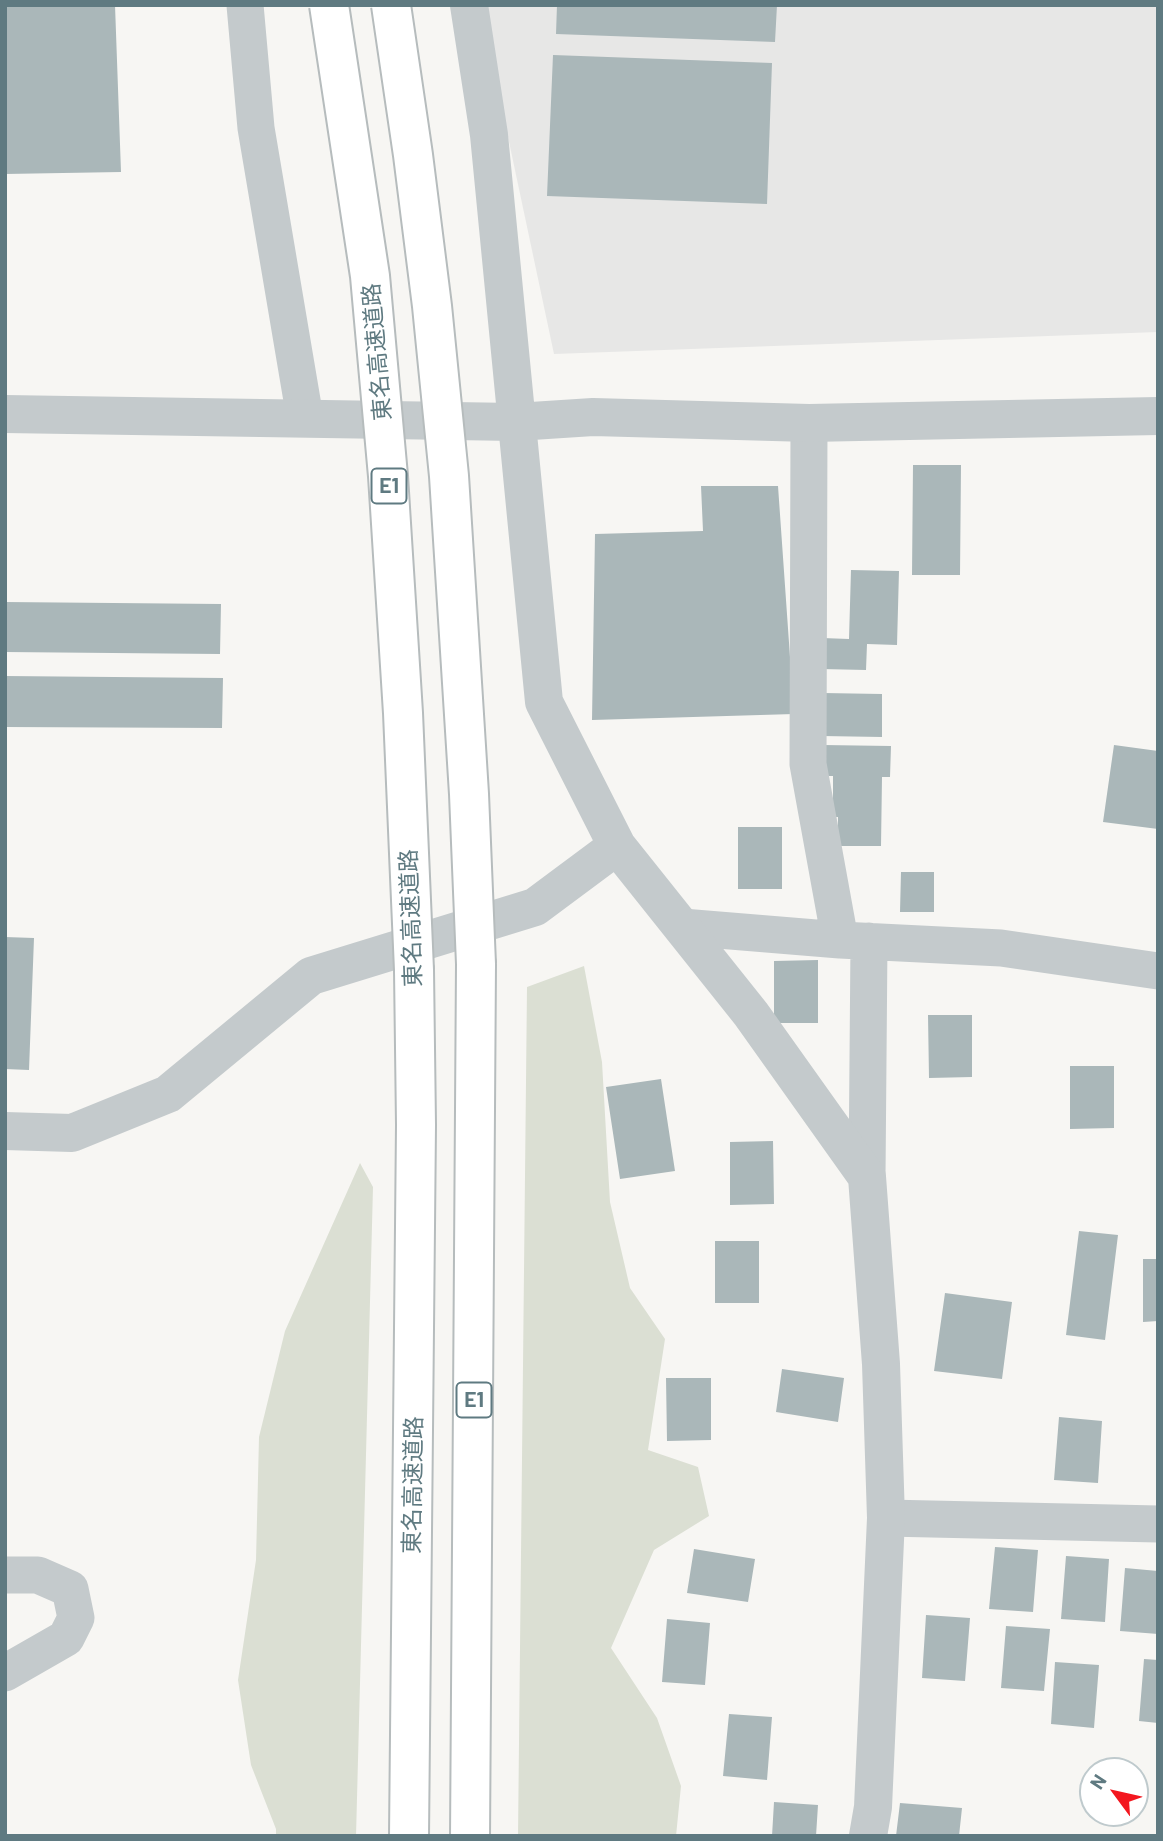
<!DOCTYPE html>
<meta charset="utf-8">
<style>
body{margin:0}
#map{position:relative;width:1163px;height:1841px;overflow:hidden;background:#f7f6f3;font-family:Barlow,sans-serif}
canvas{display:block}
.frame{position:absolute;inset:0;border:7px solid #5f7a81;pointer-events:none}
.north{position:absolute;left:1079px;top:1757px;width:70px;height:70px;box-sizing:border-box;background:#fff;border:2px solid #bfcacd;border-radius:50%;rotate:303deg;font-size:19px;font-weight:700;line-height:28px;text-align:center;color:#5f7a81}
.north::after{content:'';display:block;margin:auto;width:24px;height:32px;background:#f3171f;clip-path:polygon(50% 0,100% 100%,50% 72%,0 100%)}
</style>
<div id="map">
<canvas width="1163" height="1841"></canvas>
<div class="frame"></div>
<div class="north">N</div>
</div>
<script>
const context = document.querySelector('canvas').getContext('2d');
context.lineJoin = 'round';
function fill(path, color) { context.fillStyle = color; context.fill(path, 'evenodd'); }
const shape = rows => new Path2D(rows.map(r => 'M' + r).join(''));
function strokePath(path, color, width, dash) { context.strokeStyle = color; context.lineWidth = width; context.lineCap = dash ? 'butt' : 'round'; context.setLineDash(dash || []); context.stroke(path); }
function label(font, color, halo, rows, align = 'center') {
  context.font = font + ' Barlow,"Noto Sans JP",sans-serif'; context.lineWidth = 7; context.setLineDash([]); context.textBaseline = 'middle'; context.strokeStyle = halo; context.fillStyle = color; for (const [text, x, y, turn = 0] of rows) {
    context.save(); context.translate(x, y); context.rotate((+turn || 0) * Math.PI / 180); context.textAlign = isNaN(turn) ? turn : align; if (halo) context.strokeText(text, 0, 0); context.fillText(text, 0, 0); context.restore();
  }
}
fill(shape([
 [480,5,1158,5,1158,332,554,354]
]), '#e7e7e6');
fill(shape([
 [584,966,602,1062,610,1202,630,1288,665,1339,648,1450,698,1467,709,1516,654,1550,611,1648,657,1718,681,1786,676,1836,518,1836,527,987],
 [360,1163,373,1187,356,1836,276,1836,276,1829,251,1765,238,1680,256,1560,259,1437,285,1331]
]), '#dbdfd3');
fill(shape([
 [5,5,115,5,121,172,5,174],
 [557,5,777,5,775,42,556,34],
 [553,55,772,63,767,204,547,196],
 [913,465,961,465,960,575,912,575],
 [701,486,778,486,794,714,592,720,595,534,703,531],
 [851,570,899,571,897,645,867,644,866,670,821,669,822,638,849,639],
 [5,602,221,604,220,654,5,652],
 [5,676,223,678,222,728,5,727],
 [823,693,882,694,882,737,822,736],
 [823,745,891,746,890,777,882,777,881,846,838,846,838,817,833,817,833,776,822,776],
 [1114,745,1158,751,1158,829,1103,822],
 [738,827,782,827,782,889,738,889],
 [901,872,934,872,934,912,900,912],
 [5,937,34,938,29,1070,5,1069],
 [818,960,818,1023,774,1023,774,961],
 [928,1015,972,1015,972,1077,929,1078],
 [1070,1066,1114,1066,1114,1128,1070,1129],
 [661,1079,675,1171,620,1179,606,1087],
 [773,1141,774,1204,730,1205,730,1142],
 [1079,1231,1118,1235,1105,1340,1066,1335],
 [715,1241,759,1241,759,1303,715,1303],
 [1143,1259,1158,1259,1158,1321,1143,1322],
 [945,1293,1012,1302,1002,1379,934,1371],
 [782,1369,844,1378,838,1422,776,1412],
 [666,1378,711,1378,711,1440,667,1441],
 [1059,1417,1102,1421,1098,1483,1054,1480],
 [995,1547,1038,1550,1033,1612,989,1609],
 [694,1549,755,1559,748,1602,687,1593],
 [1066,1556,1109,1559,1105,1622,1061,1619],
 [1125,1568,1158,1571,1158,1634,1120,1631],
 [926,1615,970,1618,965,1681,922,1678],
 [667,1619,710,1623,705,1685,662,1682],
 [1006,1626,1050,1629,1044,1691,1001,1688],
 [1144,1659,1158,1660,1158,1723,1139,1721],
 [1055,1662,1099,1665,1094,1728,1051,1724],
 [729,1714,772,1717,767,1780,723,1776],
 [774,1802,818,1805,816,1836,772,1836],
 [900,1803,962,1808,959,1836,896,1836]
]), '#aab7b9');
const motorway = shape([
 [409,1836,416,1125,414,970],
 [470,1836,476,964]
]);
strokePath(motorway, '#b6bcbd', 42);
strokePath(shape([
 [245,5,256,128,305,418],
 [809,423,808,764,840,940],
 [682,927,840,940,1001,948,1158,971],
 [867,1177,869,941],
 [886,1518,1158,1524],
 [5,1575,38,1575,70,1589,76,1618,66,1638,5,1673]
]), '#c4cacc', 37);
strokePath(shape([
 [469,5,489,135,544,702,617,846,751,1014,867,1177,881,1364,886,1518,873,1807,868,1836],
 [5,414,516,422,593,417,809,423,1158,416],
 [5,1131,72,1133,168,1094,311,976,535,907,617,846]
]), '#c4cacc', 38);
strokePath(motorway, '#fff', 38);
const motorwayBridge = shape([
 [329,5,370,276,388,476,403,713,414,970],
 [391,5,413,155,432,306,449,476,469,794,476,964]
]);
strokePath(motorwayBridge, '#b6bcbd', 42, []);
strokePath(motorwayBridge, '#fff', 38);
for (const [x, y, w] of [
 [389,486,35],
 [474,1400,35]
]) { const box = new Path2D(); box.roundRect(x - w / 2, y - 17.5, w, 35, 5); context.fillStyle = '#fff'; context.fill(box); strokePath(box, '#5f7a81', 2); }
label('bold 21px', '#5f7a81', null, [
 ["E1",389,486],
 ["E1",474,1400]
]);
label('23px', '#5f7a81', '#fff', [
 ["東名高速道路",377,352,-95],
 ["東名高速道路",411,918,-92],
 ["東名高速道路",413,1485,-89]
]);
</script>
